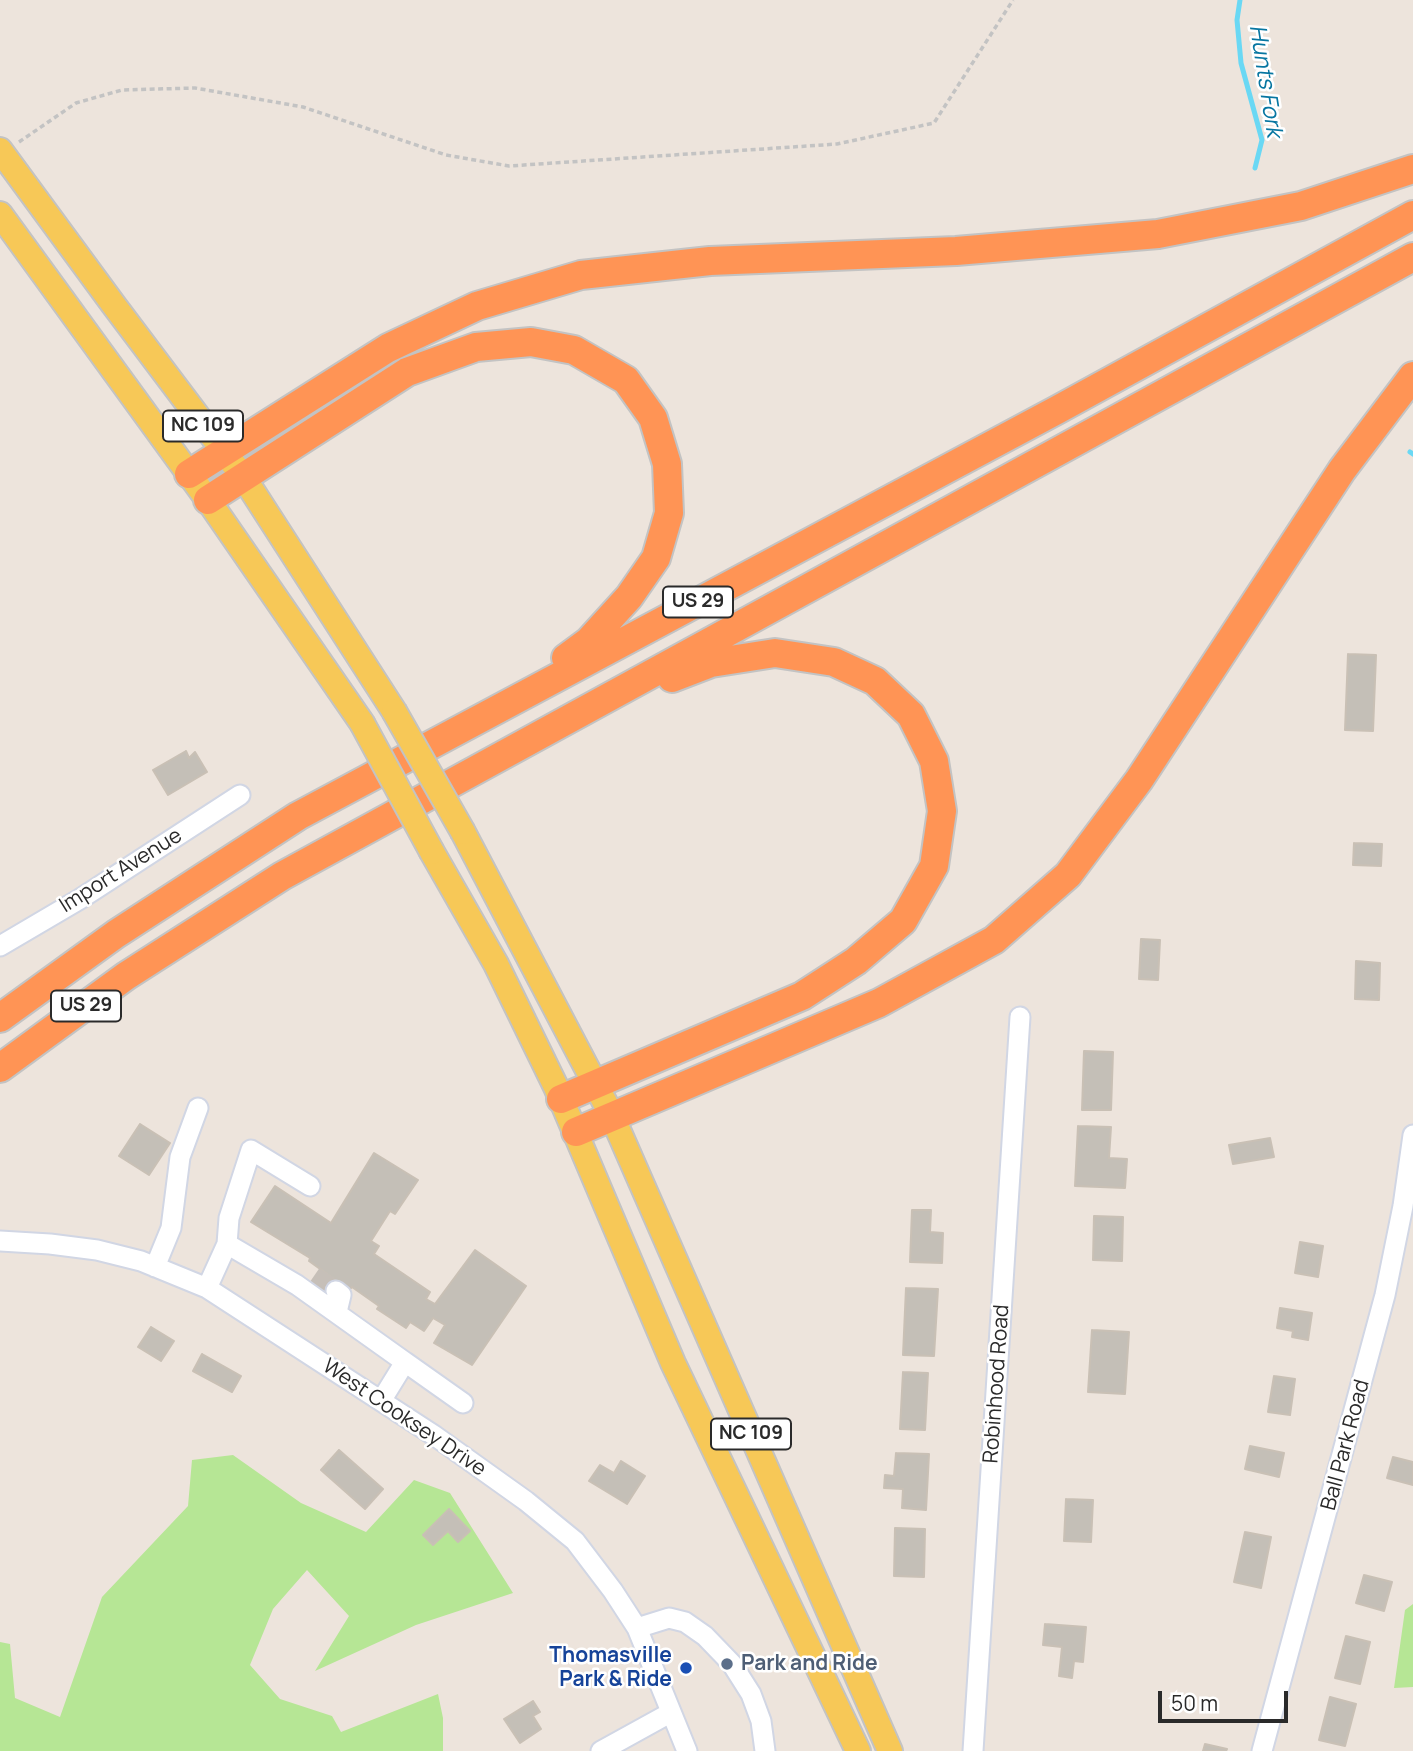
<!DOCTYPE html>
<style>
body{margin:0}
#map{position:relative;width:1413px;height:1751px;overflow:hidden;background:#ede4dc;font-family:Manrope,sans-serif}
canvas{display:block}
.scale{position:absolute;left:1158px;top:1691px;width:130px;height:32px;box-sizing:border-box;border:4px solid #2a2a2a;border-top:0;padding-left:9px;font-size:21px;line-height:24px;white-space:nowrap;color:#2a2a2a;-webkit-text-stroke:5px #fff;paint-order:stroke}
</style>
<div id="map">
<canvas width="1413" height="1751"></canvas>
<div class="scale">50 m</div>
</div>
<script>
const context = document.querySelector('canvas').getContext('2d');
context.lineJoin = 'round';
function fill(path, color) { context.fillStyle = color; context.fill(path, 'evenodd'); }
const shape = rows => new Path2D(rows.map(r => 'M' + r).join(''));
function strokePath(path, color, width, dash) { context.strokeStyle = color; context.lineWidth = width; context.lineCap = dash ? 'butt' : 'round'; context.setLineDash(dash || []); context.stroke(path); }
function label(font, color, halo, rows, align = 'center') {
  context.font = font + ' Manrope,sans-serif'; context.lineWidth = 5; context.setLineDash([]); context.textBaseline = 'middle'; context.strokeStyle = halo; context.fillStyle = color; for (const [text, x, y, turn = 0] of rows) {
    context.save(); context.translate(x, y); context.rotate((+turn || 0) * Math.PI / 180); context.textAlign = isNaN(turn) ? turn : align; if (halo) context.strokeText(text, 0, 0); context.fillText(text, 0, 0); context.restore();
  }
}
fill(shape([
 [233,1455,301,1503,366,1532,414,1480,450,1493,513,1593,416,1625,315,1671,349,1616,307,1570,273,1609,250,1665,280,1699,332,1716,341,1732,438,1694,443,1718,443,1751,0,1751,0,1642,10,1644,15,1698,60,1717,102,1597,188,1506,192,1460],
 [1413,1604,1413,1687,1394,1688,1405,1610]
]), '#b6e695');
strokePath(shape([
 [1240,0,1237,20,1241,63,1262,140,1255,168],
 [1410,452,1413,454]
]), '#6ad8f4', 5);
const building = shape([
 [1348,654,1376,655,1373,731,1345,730,1348,654],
 [186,751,189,758,195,752,207,772,168,795,153,770,186,751],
 [1354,843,1382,844,1381,866,1353,865,1354,843],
 [1141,939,1160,940,1158,980,1139,979,1141,939],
 [1356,961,1380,963,1379,1000,1355,999,1356,961],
 [1084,1051,1113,1052,1111,1110,1082,1110,1084,1051],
 [140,1124,170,1143,149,1175,119,1156,140,1124],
 [1078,1126,1111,1127,1109,1158,1127,1159,1125,1188,1075,1186,1078,1126],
 [1270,1138,1274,1157,1233,1164,1229,1145,1270,1138],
 [374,1153,418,1180,395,1214,390,1211,371,1241,379,1246,374,1254,430,1292,426,1299,435,1304,475,1250,526,1286,472,1365,434,1343,445,1325,433,1318,424,1331,410,1322,406,1328,377,1309,379,1306,352,1287,349,1290,309,1261,310,1258,251,1222,275,1186,331,1223,374,1153],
 [912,1210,931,1210,930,1232,943,1233,942,1263,910,1262,912,1210],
 [1094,1216,1123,1217,1122,1261,1093,1260,1094,1216],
 [1300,1242,1323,1246,1318,1277,1295,1273,1300,1242],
 [906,1288,938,1289,934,1356,903,1355,906,1288],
 [1280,1308,1312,1313,1308,1340,1292,1337,1293,1331,1277,1328,1280,1308],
 [151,1327,174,1341,161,1361,138,1347,151,1327],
 [1092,1330,1129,1332,1125,1394,1088,1392,1092,1330],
 [202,1354,241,1376,232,1392,193,1371,202,1354],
 [903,1372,928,1373,925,1430,900,1429,903,1372],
 [1274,1376,1295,1379,1290,1415,1268,1412,1274,1376],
 [1250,1446,1284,1453,1279,1477,1245,1469,1250,1446],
 [339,1450,383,1489,365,1509,321,1470,339,1450],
 [896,1453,929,1454,926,1510,902,1508,903,1489,884,1488,885,1475,894,1476,896,1453],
 [1393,1457,1413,1462,1413,1485,1387,1478,1393,1457],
 [621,1461,645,1476,627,1504,589,1481,600,1465,614,1473,621,1461],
 [1066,1499,1093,1500,1091,1542,1064,1541,1066,1499],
 [449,1509,470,1531,458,1542,448,1531,433,1545,423,1535,449,1509],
 [895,1528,925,1529,924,1577,894,1576,895,1528],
 [1245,1532,1271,1537,1261,1588,1234,1582,1245,1532],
 [1364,1575,1392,1582,1384,1611,1356,1603,1364,1575],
 [1045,1624,1086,1627,1083,1662,1074,1661,1072,1678,1059,1676,1062,1647,1043,1645,1045,1624],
 [1346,1636,1370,1642,1360,1684,1335,1678,1346,1636],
 [1330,1697,1356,1704,1345,1746,1319,1740,1330,1697],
 [533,1701,540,1712,533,1716,541,1729,520,1743,504,1719,533,1701],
 [1205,1744,1227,1749,1226,1751,1203,1751,1205,1744]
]);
fill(building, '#c4bfb7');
strokePath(building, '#c9c0b5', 2);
strokePath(shape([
 [314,1276,336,1291]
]), '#c6bfb8', 19, [19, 10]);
const minor = shape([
 [0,946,80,899,240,795],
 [0,1241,50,1244,97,1250,141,1261,207,1288,435,1436,526,1501,575,1541,613,1591,637,1628,687,1751],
 [227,1244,229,1218,251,1150,310,1186],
 [155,1267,171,1228,180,1157,198,1108],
 [207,1288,227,1244,297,1285,405,1362,381,1401],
 [336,1291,341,1295,337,1312],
 [405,1362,463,1403],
 [637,1628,669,1618,685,1622,705,1636,732,1664,751,1694,761,1721,765,1751],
 [601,1751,670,1713],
 [973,1751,1020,1017],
 [1262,1751,1385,1295,1403,1206,1413,1135]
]);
const major = shape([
 [0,150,113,304,244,478,394,711],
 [0,214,208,500,362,723],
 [463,832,612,1116,890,1751],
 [432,852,496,964,556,1087,673,1363,858,1751]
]);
const highway = shape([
 [189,474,388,348,477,306,581,275,710,261,956,251,1158,234,1301,206,1413,169],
 [208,500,407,372,476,347,531,342,574,350,626,380,653,418,667,464,669,513,656,558,629,597,589,641,566,658],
 [0,1018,116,934,298,816,1057,410,1413,215],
 [0,1068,126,976,282,876,1413,257],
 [561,1099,802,996,856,961,903,921,934,866,942,811,934,761,911,715,875,681,834,662,775,653,711,663,672,678],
 [576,1132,879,1003,994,940,1068,875,1139,780,1342,470,1413,376]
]);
strokePath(minor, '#d1d6e4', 23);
strokePath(major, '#c3c3c3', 28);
strokePath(highway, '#c3c3c3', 32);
strokePath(shape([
 [19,142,76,103,122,90,195,88,303,107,446,155,509,166,837,144,934,123,1013,0]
]), '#c3c3c3', 3.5, [5, 3.5]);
strokePath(minor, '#fff', 19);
strokePath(major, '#f7c857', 24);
strokePath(highway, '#ff9455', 28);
const majorBridge = shape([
 [394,711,463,832],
 [362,723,432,852]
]);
strokePath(majorBridge, '#c3c3c3', 28, []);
strokePath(majorBridge, '#f7c857', 24);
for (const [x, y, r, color] of [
 [727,1664,7,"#5c6f8a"],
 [686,1668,7,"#1a4fb4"]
]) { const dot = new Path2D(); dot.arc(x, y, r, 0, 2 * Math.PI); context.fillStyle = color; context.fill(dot); strokePath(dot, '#fff', 2.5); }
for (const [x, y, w] of [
 [203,426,80],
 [698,602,70],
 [86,1006,70],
 [751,1434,80]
]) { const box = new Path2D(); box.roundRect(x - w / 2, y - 15.5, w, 31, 5); context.fillStyle = '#fff'; context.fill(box); strokePath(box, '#2a2a2a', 2); }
label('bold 19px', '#2a2a2a', null, [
 ["NC 109",203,426],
 ["US 29",698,602],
 ["US 29",86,1006],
 ["NC 109",751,1434]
]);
label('21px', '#2a2a2a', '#fff', [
 ["Import Avenue",121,871,-32],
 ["Robinhood Road",997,1384,-86],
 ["West Cooksey Drive",404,1418,34],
 ["Ball Park Road",1346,1445,-75]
]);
label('bold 21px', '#164399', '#fff', [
 ["Thomasville",672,1656],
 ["Park & Ride",672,1680]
], 'right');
label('bold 21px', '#4e5e75', '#fff', [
 ["Park and Ride",741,1664]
], 'left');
label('italic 23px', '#0776a1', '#fff', [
 ["Hunts Fork",1265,81,81]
]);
</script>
